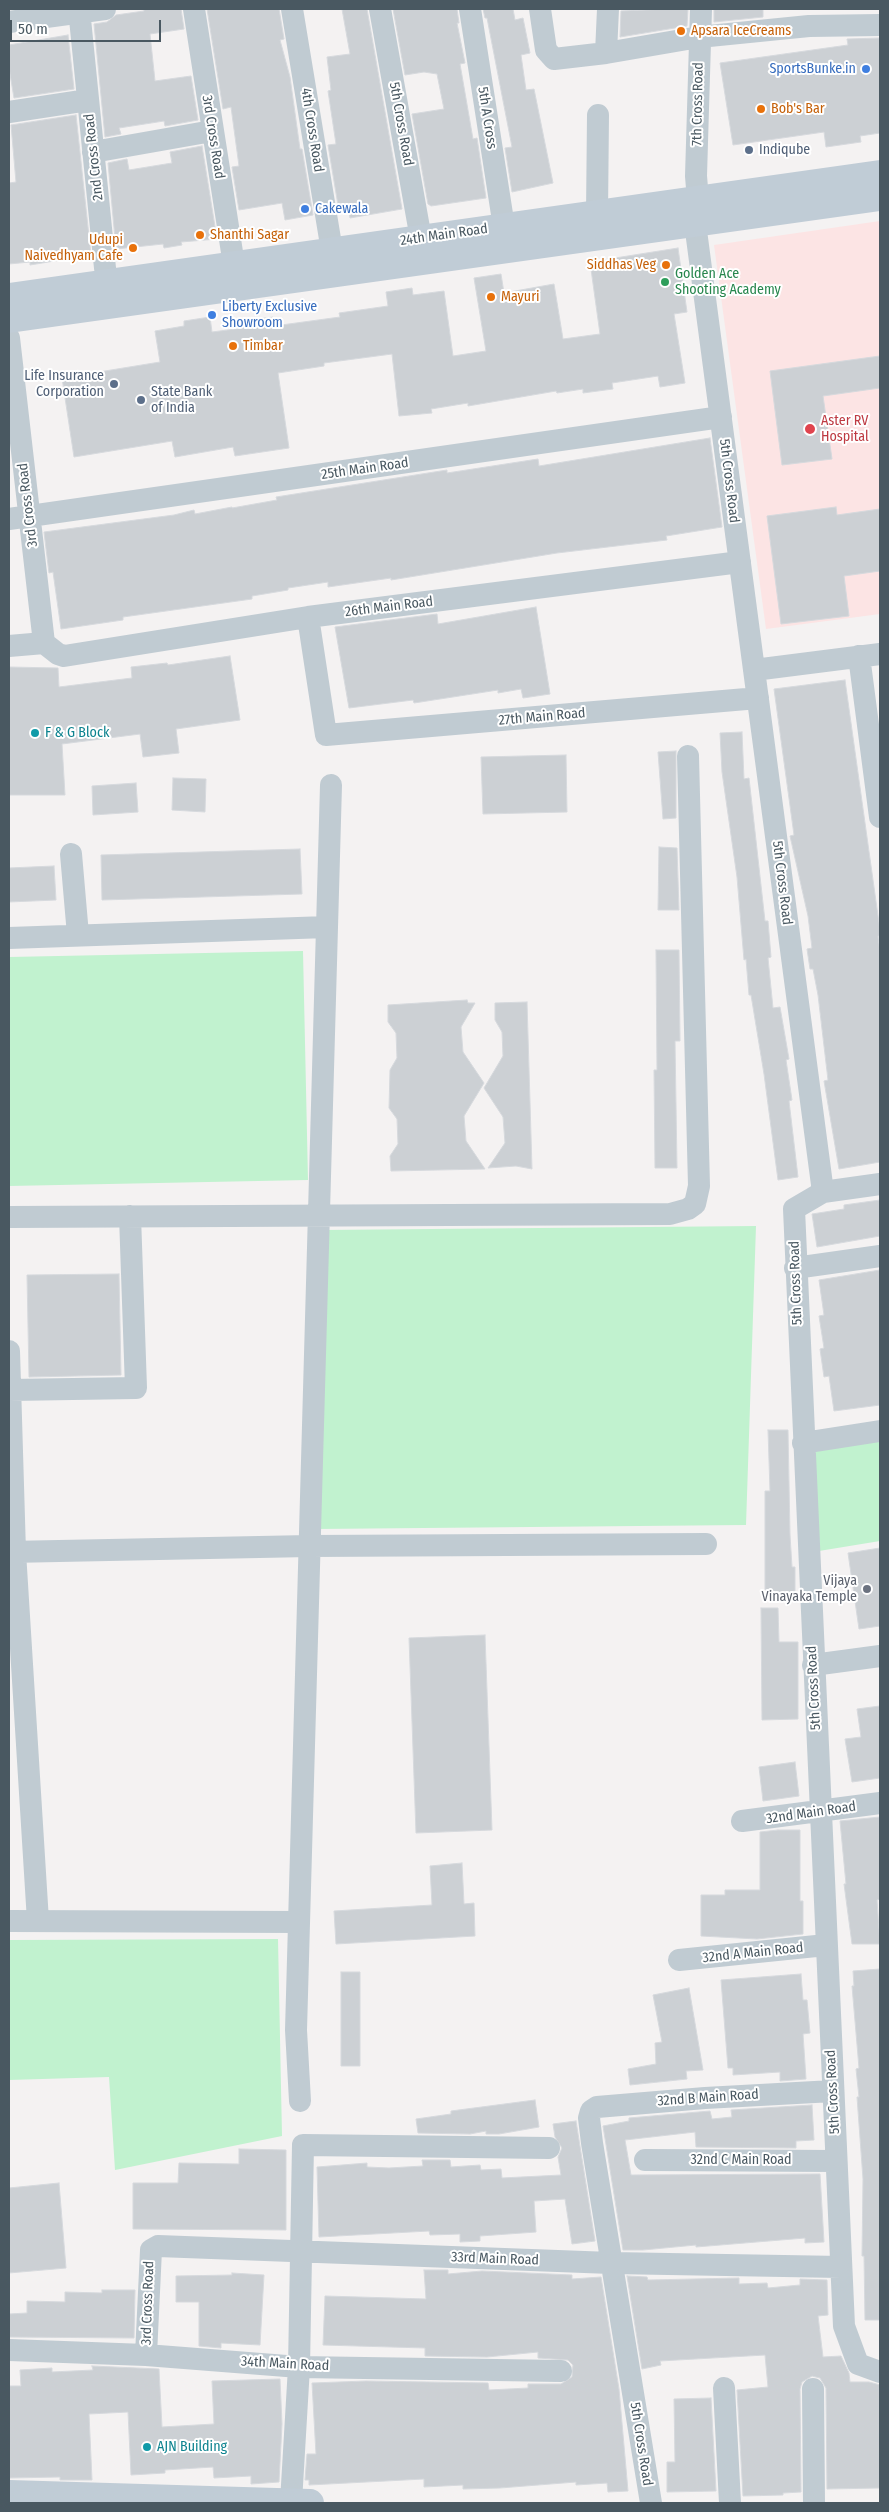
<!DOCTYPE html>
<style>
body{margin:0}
#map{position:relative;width:889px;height:2512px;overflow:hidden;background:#f4f2f2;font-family:"Fira Sans Condensed",sans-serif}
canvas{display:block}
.frame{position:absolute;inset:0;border:10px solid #495861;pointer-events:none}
.scale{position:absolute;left:10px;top:20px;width:151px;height:22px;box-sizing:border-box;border:2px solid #495861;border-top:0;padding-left:6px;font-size:15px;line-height:18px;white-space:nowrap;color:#495861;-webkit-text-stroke:4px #fff;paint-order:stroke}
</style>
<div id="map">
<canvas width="889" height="2512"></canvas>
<div class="frame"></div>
<div class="scale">50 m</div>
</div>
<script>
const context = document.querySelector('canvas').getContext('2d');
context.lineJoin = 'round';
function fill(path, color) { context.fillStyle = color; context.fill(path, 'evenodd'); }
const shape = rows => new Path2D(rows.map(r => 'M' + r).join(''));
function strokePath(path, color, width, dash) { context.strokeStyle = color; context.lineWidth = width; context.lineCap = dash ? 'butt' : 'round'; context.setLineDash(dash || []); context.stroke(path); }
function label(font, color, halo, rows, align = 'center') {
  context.font = font + ' "Fira Sans Condensed",sans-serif'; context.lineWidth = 4; context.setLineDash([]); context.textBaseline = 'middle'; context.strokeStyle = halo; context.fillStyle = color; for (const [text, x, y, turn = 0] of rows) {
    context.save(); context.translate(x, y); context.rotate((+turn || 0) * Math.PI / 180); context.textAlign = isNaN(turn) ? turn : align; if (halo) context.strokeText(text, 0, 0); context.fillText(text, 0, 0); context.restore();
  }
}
fill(shape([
 [880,221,880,614,766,629,714,245]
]), '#fce4e4');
fill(shape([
 [303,951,308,1180,9,1186,9,957],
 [756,1226,746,1525,316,1529,323,1230],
 [880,1439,880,1541,819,1551,815,1449],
 [278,1939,282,2136,115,2170,109,2077,9,2080,9,1940]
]), '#c1f2cf');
const building = shape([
 [144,9,181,9,184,29,150,34,155,81,191,76,198,120,165,126,164,121,119,128,121,134,105,137,94,24,107,22,116,15,144,11,144,9],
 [207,9,279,9,284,39,280,40,290,77,300,149,302,149,313,215,285,220,282,203,239,210,232,167,239,166,231,107,223,109,207,9],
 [342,9,367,9,402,209,350,218,349,210,339,211,328,145,336,144,328,91,331,90,327,57,350,54,342,9],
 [393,9,457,9,459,23,457,23,465,63,460,64,473,139,477,138,486,198,431,206,428,204,412,114,444,109,437,74,424,72,405,75,393,9],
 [483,9,513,9,515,20,523,18,530,53,521,55,526,90,534,89,553,183,512,192,505,148,512,147,487,18,485,18,483,9],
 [669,9,688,9,687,26,620,37,621,11,669,9],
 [714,9,763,9,763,17,714,22,714,9],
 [68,35,74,89,14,98,9,68,9,45,68,35],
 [880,38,880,133,860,136,861,142,826,147,824,132,733,145,720,63,848,45,847,39,880,38],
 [76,115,91,255,30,265,30,262,9,264,9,183,16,182,11,125,76,115],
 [202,146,217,239,181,242,182,245,164,248,163,244,116,249,108,163,127,159,129,170,172,163,170,152,202,146],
 [678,248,687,312,674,314,685,383,660,387,658,376,612,383,613,389,583,393,583,389,557,393,556,391,468,406,468,403,431,409,432,413,399,416,392,354,324,363,324,366,278,373,289,448,235,456,233,447,175,457,172,441,74,457,62,378,160,362,155,331,184,326,184,321,210,317,212,332,243,328,242,321,273,317,274,326,340,317,339,313,388,306,386,292,412,288,413,295,444,291,453,356,486,351,474,278,501,274,504,293,554,284,563,339,600,334,590,262,678,248],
 [880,356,880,388,823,396,832,459,782,465,770,371,880,356],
 [710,438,722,527,666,536,667,540,557,553,391,580,391,578,328,587,328,582,288,588,288,590,252,596,252,599,123,617,123,620,61,629,53,572,49,573,44,532,174,515,194,510,195,514,232,507,232,508,277,500,276,497,447,470,447,473,538,459,539,466,710,438],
 [836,507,837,515,880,509,880,571,844,576,849,616,781,624,767,516,836,507],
 [536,607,550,694,523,698,521,689,498,693,498,690,414,703,413,700,349,708,335,627,437,614,438,624,536,607],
 [230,656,240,720,176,729,179,753,143,757,140,734,62,744,65,795,9,795,9,667,58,668,59,687,132,678,131,667,167,663,168,665,230,656],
 [845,680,880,930,880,936,878,936,880,952,880,1162,839,1169,824,1081,828,1080,818,995,813,969,810,969,807,949,812,948,808,916,790,836,794,835,774,689,845,680],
 [742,732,744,779,749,778,765,921,768,921,771,957,768,958,773,1008,780,1007,789,1059,786,1060,792,1100,789,1101,798,1177,778,1180,764,1074,751,995,749,995,746,959,744,960,737,877,722,772,720,733,742,732],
 [676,751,676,818,663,819,658,752,676,751],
 [566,755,567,812,483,814,481,757,566,755],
 [173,778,206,779,205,812,172,810,173,778],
 [136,783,138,812,93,815,92,786,136,783],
 [659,847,677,848,679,910,658,910,659,847],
 [300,849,302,894,102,900,101,855,300,849],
 [54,866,56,900,9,902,9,868,54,866],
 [656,950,679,950,680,1041,675,1041,677,1168,655,1168,654,1070,657,1070,656,950],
 [467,1000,468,1003,475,1003,461,1027,463,1052,484,1083,464,1116,466,1141,485,1169,391,1171,390,1156,398,1144,397,1119,389,1108,390,1070,397,1058,396,1033,388,1022,388,1005,467,1000],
 [527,1002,532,1169,516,1166,488,1168,505,1143,503,1117,484,1088,503,1056,502,1032,495,1020,495,1003,527,1002],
 [880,1200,880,1236,817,1247,812,1214,844,1209,844,1205,880,1200],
 [880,1270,880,1405,834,1411,829,1376,824,1377,820,1349,824,1348,819,1316,824,1315,819,1280,880,1270],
 [119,1274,121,1375,29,1377,27,1275,119,1274],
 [768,1430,788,1430,790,1535,792,1567,795,1567,795,1599,765,1600,765,1491,770,1491,768,1430],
 [880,1548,880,1626,859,1629,848,1553,880,1548],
 [761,1608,778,1608,779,1642,798,1642,798,1719,762,1720,761,1608],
 [485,1635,492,1830,416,1833,409,1638,485,1635],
 [880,1706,880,1778,852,1782,845,1739,861,1737,857,1709,880,1706],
 [795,1762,799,1796,763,1801,759,1767,795,1762],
 [880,1817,880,1899,877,1900,880,1944,852,1944,844,1884,846,1884,840,1821,880,1817],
 [778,1830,800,1830,800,1901,803,1901,803,1934,757,1939,701,1936,701,1895,725,1895,725,1890,760,1890,760,1832,778,1830],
 [462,1863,464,1904,474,1903,475,1936,336,1944,334,1911,432,1905,430,1866,462,1863],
 [880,1969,880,2320,865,2320,864,2256,862,2256,863,2179,857,2097,859,2097,856,2069,859,2068,852,1986,854,1986,853,1971,880,1969],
 [341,1972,360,1972,360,2066,341,2066,341,1972],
 [801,1974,803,2000,807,2000,810,2033,803,2034,806,2079,780,2081,780,2072,733,2075,733,2068,728,2068,721,1980,801,1974],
 [689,1988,703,2070,686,2071,687,2079,630,2085,628,2069,656,2064,655,2043,662,2042,653,1995,689,1988],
 [535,2100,539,2127,499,2134,486,2134,486,2131,470,2134,418,2133,416,2119,451,2114,451,2111,535,2100],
 [812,2105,814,2140,796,2141,796,2148,696,2147,695,2132,625,2140,631,2175,820,2174,824,2242,805,2243,805,2238,696,2247,696,2245,643,2250,623,2250,603,2126,629,2121,629,2118,710,2111,712,2119,732,2117,731,2110,812,2105],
 [576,2121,595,2241,572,2244,565,2199,534,2201,536,2232,480,2236,480,2241,460,2242,460,2234,430,2235,429,2231,319,2237,317,2167,367,2163,367,2167,389,2168,423,2166,422,2160,450,2160,451,2167,480,2165,481,2170,501,2169,502,2178,561,2175,558,2157,562,2148,555,2137,553,2124,576,2121],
 [239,2149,286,2150,286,2230,133,2229,133,2183,178,2183,179,2163,239,2164,239,2149],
 [59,2183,66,2268,9,2273,9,2188,59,2183],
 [424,2270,448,2270,448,2274,482,2271,572,2275,572,2279,601,2277,619,2389,628,2491,608,2492,607,2483,576,2485,576,2482,500,2488,463,2489,463,2485,424,2487,424,2479,309,2485,309,2480,305,2480,307,2454,316,2454,312,2383,366,2381,488,2383,489,2390,528,2388,528,2384,561,2384,572,2377,573,2365,568,2360,538,2358,538,2352,487,2357,425,2356,425,2348,323,2345,325,2296,426,2299,424,2270],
 [232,2273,264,2275,260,2345,221,2343,221,2348,199,2346,199,2302,176,2302,176,2276,232,2275,232,2273],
 [627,2276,647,2277,648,2280,739,2278,739,2284,767,2283,768,2288,800,2285,800,2279,827,2280,828,2315,818,2316,823,2357,841,2356,849,2373,850,2382,869,2382,880,2385,880,2488,827,2489,826,2388,820,2378,812,2376,802,2382,800,2389,801,2492,783,2493,783,2495,743,2496,737,2390,768,2387,765,2355,660,2361,661,2365,642,2369,627,2276],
 [102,2290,135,2290,134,2338,9,2337,9,2314,27,2313,27,2301,65,2302,65,2292,102,2293,102,2290],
 [92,2366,159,2369,162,2427,214,2424,212,2381,280,2379,282,2424,279,2482,251,2484,251,2476,214,2478,213,2467,165,2470,165,2473,131,2475,128,2412,89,2414,92,2480,60,2480,60,2477,9,2478,9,2386,21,2386,20,2370,52,2368,52,2372,93,2370,92,2366],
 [711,2398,716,2491,667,2492,667,2462,675,2462,674,2399,711,2398]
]);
fill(building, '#ccd0d4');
strokePath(building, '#d6d9dd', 1);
strokePath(shape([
 [79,9,105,268,111,299],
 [194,9,234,265],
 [292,9,332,251],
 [380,9,421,239],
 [470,9,504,227],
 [540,9,546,50,554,59,606,53,699,37,809,26,880,25],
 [701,9,696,176,698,200,695,223,823,1192,794,1209,844,2326,858,2364,880,2372],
 [9,22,105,9],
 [606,53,608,9],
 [9,112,88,100],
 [93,152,212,131],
 [597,214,598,115],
 [9,338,44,643],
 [9,519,721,417],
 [308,617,326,735,758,698],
 [44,643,58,654,64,656,308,617,740,562],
 [9,646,44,643],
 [859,656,880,817],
 [754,670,880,654],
 [71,854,78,935],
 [9,938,327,927],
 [823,1192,880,1184],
 [9,1217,670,1214,688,1209,695,1204,699,1186,688,756],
 [795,1268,880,1256],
 [9,1351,15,1552,38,1921],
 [10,1390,136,1388,130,1216],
 [803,1443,880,1431],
 [9,1552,309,1546,706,1544],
 [813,1665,880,1656],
 [742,1821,880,1803],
 [9,1921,299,1922],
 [679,1960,826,1945],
 [300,2101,296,2030,331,785],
 [645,2160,836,2161],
 [9,2350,146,2355,299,2367,561,2371],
 [146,2355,151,2250,158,2246,611,2263,841,2267],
 [724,2388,730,2503],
 [813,2389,814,2503],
 [291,2502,299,2367,303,2145,549,2148],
 [651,2503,592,2143,589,2118,591,2111,597,2107,705,2098,833,2091]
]), '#c0cbd2', 22);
strokePath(shape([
 [9,297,880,174],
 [9,319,880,197],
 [9,2494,310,2503]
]), '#c0ccd6', 28);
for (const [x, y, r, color] of [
 [681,31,5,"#e8710a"],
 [866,69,5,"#3f7fe0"],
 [761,109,5,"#e8710a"],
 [749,150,5,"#5c6f8a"],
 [305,209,5,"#3f7fe0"],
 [200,235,5,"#e8710a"],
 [133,248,5,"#e8710a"],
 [666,265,5,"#e8710a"],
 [665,282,5,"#2e9e5b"],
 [491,297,5,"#e8710a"],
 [212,315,5,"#3f7fe0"],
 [233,346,5,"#e8710a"],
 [114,384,5,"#5c6f8a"],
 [141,400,5,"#5c6f8a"],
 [810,429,6,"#e0444e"],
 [35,733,5,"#0f9aa8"],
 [867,1589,5,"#6b7280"],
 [147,2447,5,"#0f9aa8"]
]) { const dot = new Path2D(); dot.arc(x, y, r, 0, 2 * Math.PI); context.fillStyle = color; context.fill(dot); strokePath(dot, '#fff', 2); }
label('14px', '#c56008', '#fff', [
 ["Apsara IceCreams",691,31],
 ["Bob's Bar",771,109],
 ["Shanthi Sagar",210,235],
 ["Udupi",123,240,"right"],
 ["Naivedhyam Cafe",123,256,"right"],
 ["Siddhas Veg",656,265,"right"],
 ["Mayuri",501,297],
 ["Timbar",243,346]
], 'left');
label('14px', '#366cbe', '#fff', [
 ["SportsBunke.in",856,69,"right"],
 ["Cakewala",315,209],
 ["Liberty Exclusive",222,307],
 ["Showroom",222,323]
], 'left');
label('14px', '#495861', '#fff', [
 ["7th Cross Road",698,104,-89],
 ["5th A Cross",487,118,81],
 ["5th Cross Road",401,124,80],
 ["4th Cross Road",312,130,81],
 ["3rd Cross Road",213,137,81],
 ["2nd Cross Road",94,157,-96],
 ["24th Main Road",444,235,-8],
 ["25th Main Road",365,469,-8],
 ["5th Cross Road",729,481,83],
 ["3rd Cross Road",28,505,-97],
 ["26th Main Road",389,607,-7],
 ["27th Main Road",542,717,-5],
 ["5th Cross Road",782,883,83],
 ["5th Cross Road",796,1283,-92],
 ["5th Cross Road",814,1688,-93],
 ["32nd Main Road",811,1813,-8],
 ["32nd A Main Road",753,1953,-6],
 ["5th Cross Road",833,2092,-93],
 ["32nd B Main Road",708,2098,-4],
 ["32nd C Main Road",741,2160],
 ["33rd Main Road",495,2259,2],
 ["3rd Cross Road",148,2303,-88],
 ["34th Main Road",285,2364,3],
 ["5th Cross Road",641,2444,81]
]);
label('14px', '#4e5e75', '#fff', [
 ["Indiqube",759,150],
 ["Life Insurance",104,376,"right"],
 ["Corporation",104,392,"right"],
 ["State Bank",151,392],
 ["of India",151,408]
], 'left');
label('14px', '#27864d', '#fff', [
 ["Golden Ace",675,274],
 ["Shooting Academy",675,290]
], 'left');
label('14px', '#be3a42', '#fff', [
 ["Aster RV",821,421],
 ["Hospital",821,437]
], 'left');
label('14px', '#0d838f', '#fff', [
 ["F & G Block",45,733],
 ["AJN Building",157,2447]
], 'left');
label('14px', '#5b616d', '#fff', [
 ["Vijaya",857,1581],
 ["Vinayaka Temple",857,1597]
], 'right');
</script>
